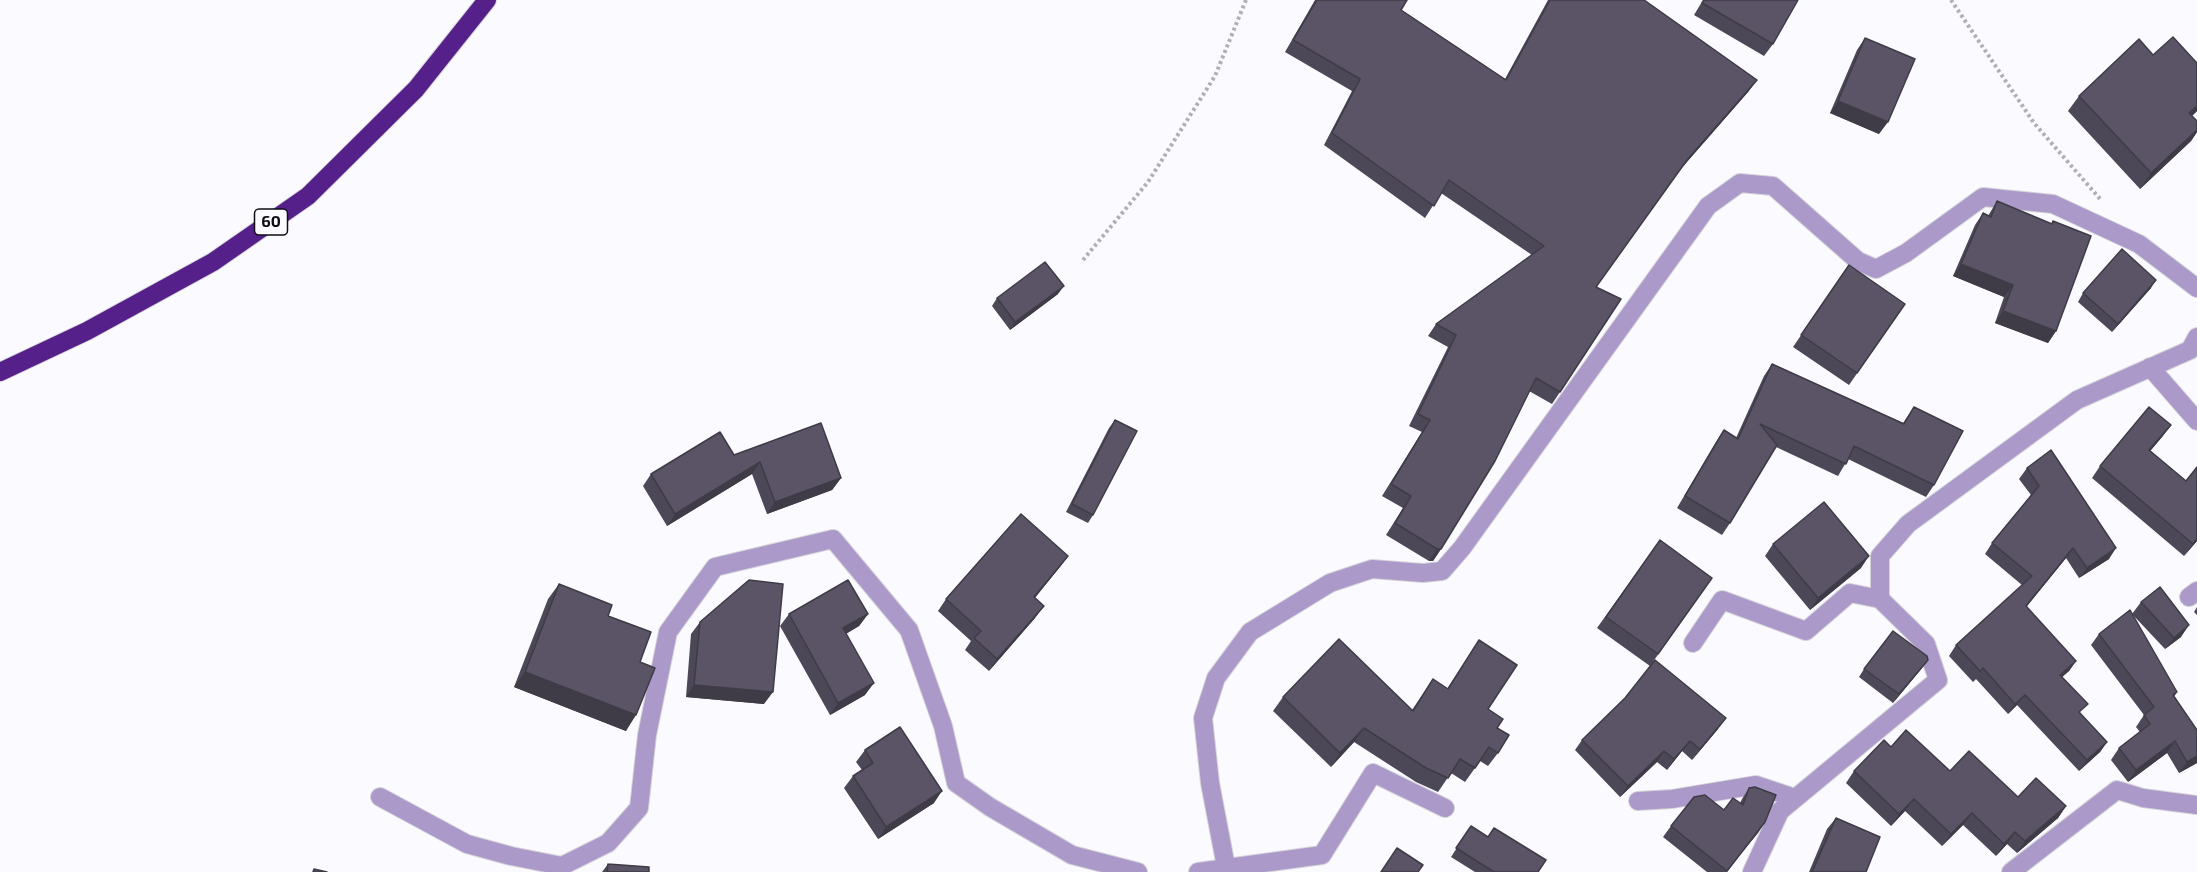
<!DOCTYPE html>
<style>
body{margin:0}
canvas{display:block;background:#fbfafe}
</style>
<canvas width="2197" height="872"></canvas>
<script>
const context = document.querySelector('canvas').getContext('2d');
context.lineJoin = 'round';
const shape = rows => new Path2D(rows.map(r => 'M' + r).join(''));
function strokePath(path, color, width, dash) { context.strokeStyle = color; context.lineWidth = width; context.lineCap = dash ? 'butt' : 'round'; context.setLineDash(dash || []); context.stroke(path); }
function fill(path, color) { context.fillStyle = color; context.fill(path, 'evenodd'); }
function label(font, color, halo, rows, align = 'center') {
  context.font = font + ' "Exo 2",sans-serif'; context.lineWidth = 6; context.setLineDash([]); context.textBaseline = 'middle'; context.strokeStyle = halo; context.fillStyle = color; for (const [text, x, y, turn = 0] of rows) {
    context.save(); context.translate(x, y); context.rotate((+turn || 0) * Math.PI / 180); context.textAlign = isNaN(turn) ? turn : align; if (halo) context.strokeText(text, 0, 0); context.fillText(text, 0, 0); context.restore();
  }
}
const street = shape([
 [2150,367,2197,421],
 [2189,597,2197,591],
 [1693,643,1722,600,1806,631,1850,593,1880,599],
 [380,797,467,844,511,856,562,866,608,843,639,808,647,735,668,632,715,567,833,539,909,630,943,726,956,783,990,807,1072,855,1138,872],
 [1638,801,1672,799,1756,785,1795,798],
 [1198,872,1322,855,1373,773,1445,808],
 [1227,872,1210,783,1203,718,1216,678,1250,632,1330,583,1372,569,1423,573,1442,571,1462,548,1708,206,1740,183,1773,186,1858,261,1876,269,1906,253,1983,197,2053,204,2139,244,2197,288],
 [1752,872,1780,811,1938,680,1926,644,1880,599,1880,556,1908,524,2077,400,2190,350,2197,337],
 [2011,872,2117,790,2143,798,2197,805]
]);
const highway = shape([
 [0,372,87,331,213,262,308,196,416,89,487,0]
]);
strokePath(street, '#d6d4d9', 20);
strokePath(highway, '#d6d4d9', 20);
strokePath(shape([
 [1951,0,2034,123,2101,200],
 [1083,260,1148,182,1215,76,1246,0]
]), '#b1afb4', 4, [3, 3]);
strokePath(street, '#ab99ca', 18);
strokePath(highway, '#55208a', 18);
fill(shape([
 [1315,0,1407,0,1401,10,1505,79,1548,0,1644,0,1757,80,1748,92,1679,171,1596,287,1560,392,1552,404,1529,391,1441,549,1433,561,1429,561,1386,535,1403,508,1382,496,1422,432,1409,426,1448,347,1428,336,1436,324,1532,255,1441,193,1425,218,1324,145,1352,91,1285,52],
 [1703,0,1798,0,1773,44,1764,56,1694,15],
 [1865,38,1879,134,1830,113,1857,50],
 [2153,55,2197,63,2197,111,2192,116,2197,121,2197,132,2191,141,2140,189,2068,111,2079,96],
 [1997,201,2051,224,2053,221,2056,331,2048,343,1995,323,2004,297,1953,276,1975,225,1983,213,1988,216],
 [1849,265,1905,304,1849,385,1793,347],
 [2151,288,2112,332,2078,302,2083,293],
 [1058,294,1010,330,992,306,997,298],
 [1772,364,1903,423,1914,407,1934,485,1926,497,1848,459,1838,476,1776,447,1730,523,1722,535,1677,508,1716,442,1724,430,1736,438,1764,376],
 [1115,420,1093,515,1088,523,1066,512,1109,428],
 [2171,425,2162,437,2150,451,2186,481,2197,467,2197,541,2184,556,2092,478,2100,466],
 [734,455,841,478,832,490,767,514,752,474,667,526,643,486,651,474],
 [2027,468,2109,559,2079,578,2066,558,2026,607,2076,661,2069,671,2062,677,2081,714,2107,742,2100,752,2079,771,2017,705,2008,714,1976,679,1973,682,1949,656,1956,645,2022,585,1985,554,1992,543,2031,495,2019,479],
 [1660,540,1712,578,1650,666,1597,628],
 [1773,544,1861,568,1810,610,1765,556],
 [1068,556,1059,568,1035,598,1035,618,989,671,965,650,971,641,938,611,946,599],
 [559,584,608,616,640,662,626,731,514,687,548,599],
 [2141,602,2181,637,2165,649,2132,614],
 [2197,607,2197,615,2194,612],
 [789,614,868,614,859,626,846,634,865,695,830,715,780,626],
 [700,622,764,704,686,697,691,634],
 [2099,634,2177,692,2174,697,2197,730,2197,763,2179,773,2167,753,2128,782,2111,760,2119,748,2140,732,2136,727,2144,715,2091,645],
 [1479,640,1488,709,1497,728,1498,753,1488,766,1480,761,1465,782,1451,773,1438,792,1416,782,1354,742,1331,767,1273,711,1283,697,1412,710,1433,679,1447,689],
 [1922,668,1893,703,1859,677,1864,669],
 [1718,729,1692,760,1682,751,1667,770,1657,762,1620,797,1575,750,1582,740],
 [865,750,934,803,878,839,844,788,853,776,862,770,856,762],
 [1854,771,1950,771,2018,797,2066,806,2058,818,2017,853,2007,844,1996,856,1963,825,1942,846,1905,811,1891,826,1846,783],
 [1749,788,1765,822,1727,872,1707,872,1663,837,1671,826,1724,810,1740,803,1742,799],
 [1836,818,1866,872,1809,872,1827,829],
 [1471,826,1538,872,1475,872,1451,857],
 [608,864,649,872,602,872]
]), '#4d4858');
fill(shape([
 [1757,80,1748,92,1679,171,1687,160],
 [1838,101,1888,122,1879,134,1830,113],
 [2197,106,2197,111,2179,128,2189,113],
 [2197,130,2197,132,2191,141,2140,189,2151,173],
 [1961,264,2013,285,2004,297,1953,276],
 [2156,280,2151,288,2112,332,2118,324],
 [1064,286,1058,294,1010,330,1015,322],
 [2003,311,2056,331,2048,343,1995,323],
 [2171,425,2162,437,2141,462,2149,450],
 [760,462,752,474,667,526,675,514],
 [841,478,832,490,767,514,775,502],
 [2197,539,2197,541,2184,556,2193,544],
 [2073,548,2066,558,2018,617,2026,606],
 [2116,548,2109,559,2079,578,2087,568],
 [1437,549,1441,549,1433,561,1429,561],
 [1068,556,1059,568,1025,609,1034,597],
 [1869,556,1861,568,1810,610,1818,598],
 [1044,606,1035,618,989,671,997,659],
 [868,614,859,626,835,640,843,628],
 [2189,625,2181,637,2165,649,2174,638],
 [1928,660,1922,668,1893,703,1899,694],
 [2076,661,2069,671,2053,685,2060,675],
 [525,672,636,715,626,731,514,687],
 [874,683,865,695,830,715,838,703],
 [694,685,773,692,764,704,686,697],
 [2025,695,2017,705,2008,714,2015,704],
 [1726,718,1718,729,1692,760,1700,749],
 [1364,728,1354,742,1331,767,1340,753],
 [1690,741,1682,751,1667,770,1674,759],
 [2175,741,2167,753,2128,782,2136,770],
 [2107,742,2100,752,2079,771,2087,760],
 [1664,751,1657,762,1620,797,1628,786],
 [2197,756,2197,763,2179,773,2187,762],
 [942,791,934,803,878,839,886,827],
 [1914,799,1905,811,1891,826,1899,814],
 [2066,806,2058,818,2017,853,2025,841],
 [1972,813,1963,825,1942,846,1951,834],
 [1765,822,1758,833,1726,872],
 [2015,832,2007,844,1996,856,2004,844]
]), '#3f3b47');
const building = shape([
 [1317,0,1407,0,1401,10,1506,80,1550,0,1644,0,1757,80,1687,160,1596,287,1621,299,1560,392,1536,378,1495,461,1441,549,1437,549,1395,523,1411,496,1391,484,1430,420,1418,414,1456,335,1436,324,1544,246,1449,180,1434,206,1332,133,1360,79,1293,40,1317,0],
 [1704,0,1798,0,1773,44,1702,3,1704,0],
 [2173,37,2197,63,2197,106,2189,113,2197,121,2197,130,2151,173,2079,96,2139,39,2153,55,2173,37],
 [1865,38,1915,59,1888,122,1838,101,1865,38],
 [1997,201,2052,224,2053,221,2091,236,2056,331,2003,311,2013,285,1961,264,1983,213,1991,217,1997,201],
 [2122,249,2156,280,2118,324,2083,293,2122,249],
 [1045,262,1064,286,1015,322,997,298,1045,262],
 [1849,265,1905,304,1857,373,1801,335,1849,265],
 [1772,364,1904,424,1914,407,1963,431,1934,485,1854,446,1846,464,1760,424,1777,445,1730,523,1685,496,1724,430,1738,439,1772,364],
 [2149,407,2171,425,2149,450,2186,481,2197,467,2197,539,2193,544,2100,466,2149,407],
 [1115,420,1137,431,1093,515,1072,504,1115,420],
 [821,423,841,478,775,502,760,462,675,514,651,474,720,432,734,455,821,423],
 [2051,450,2116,548,2087,568,2073,548,2026,606,2076,661,2060,675,2088,704,2079,712,2107,742,2087,760,2025,695,2015,704,1983,668,1980,671,1956,645,2032,576,1992,543,2039,486,2027,468,2051,450],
 [1824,502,1869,556,1818,598,1773,544,1824,502],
 [1021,514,1068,556,1034,597,1044,606,997,659,974,638,981,631,946,599,1021,514],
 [1660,540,1712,578,1658,654,1606,617,1660,540],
 [749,580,783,584,773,692,694,685,700,622,749,580],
 [848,580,868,614,843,628,874,683,838,703,789,614,848,580],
 [559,584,612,605,608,616,651,632,640,662,655,668,636,715,525,672,559,584],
 [2160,587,2189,625,2174,638,2141,602,2160,587],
 [2130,610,2177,692,2173,695,2197,730,2197,756,2187,762,2175,741,2136,770,2119,748,2150,724,2144,715,2154,707,2099,634,2130,610],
 [1893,631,1927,656,1928,660,1899,694,1864,669,1893,631],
 [1339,639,1413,711,1433,679,1448,689,1479,640,1517,665,1488,709,1503,719,1497,728,1509,735,1498,753,1489,747,1475,768,1460,759,1448,778,1426,768,1364,728,1340,753,1283,697,1339,639],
 [1655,660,1726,718,1700,749,1690,741,1674,759,1664,751,1628,786,1582,740,1625,698,1655,660],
 [900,727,942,791,886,827,853,776,873,763,865,750,900,727],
 [1906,730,1950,771,1969,751,2018,797,2036,778,2066,806,2025,841,2015,832,2004,844,1972,813,1951,834,1914,799,1899,814,1854,771,1884,740,1891,747,1906,730],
 [1755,787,1776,795,1765,822,1727,871,1671,826,1694,797,1705,795,1724,810,1733,798,1743,805,1749,788,1755,787],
 [1836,818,1880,837,1866,872,1812,872,1836,818],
 [1471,826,1488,837,1494,828,1546,860,1538,872,1494,872,1456,848,1471,826],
 [1397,848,1423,865,1418,872,1381,872,1397,848],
 [608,864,649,867,649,872,607,872,608,864],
 [314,869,327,872,313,872,314,869]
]);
fill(building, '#5a5466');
strokePath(building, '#3f3b47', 1.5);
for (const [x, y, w] of [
 [271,222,33]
]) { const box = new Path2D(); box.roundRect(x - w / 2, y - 13, w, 26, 4.5); context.fillStyle = '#fbfafe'; context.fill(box); strokePath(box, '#110e15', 1.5); }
label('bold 16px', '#110e15', null, [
 ["60",271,222]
]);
</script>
